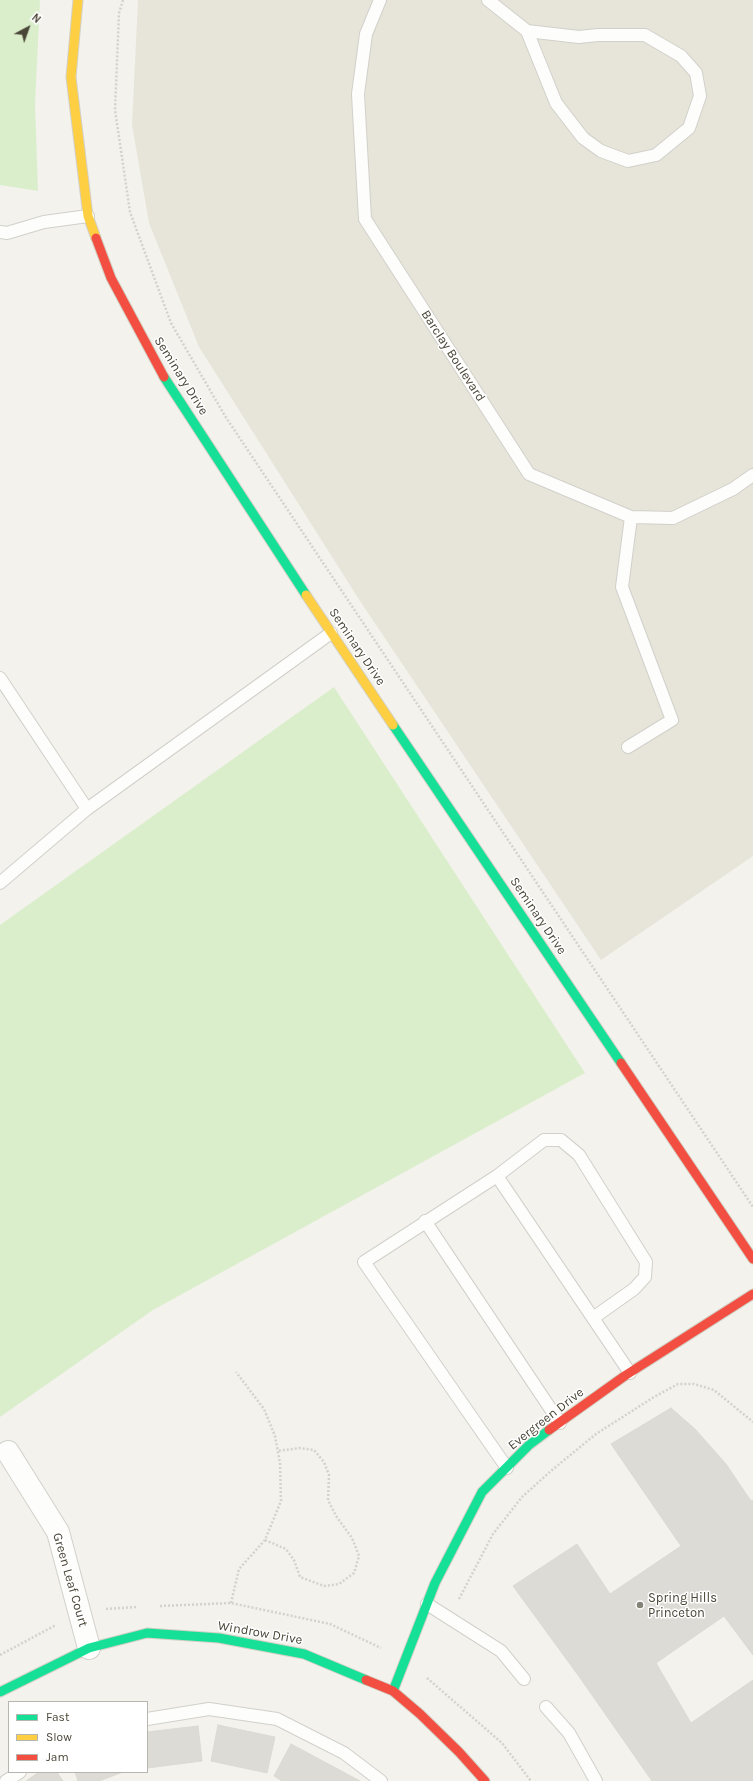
<!DOCTYPE html>
<style>
body{margin:0}
#map{position:relative;width:753px;height:1781px;overflow:hidden;background:#f3f2ed;font-family:Karla,sans-serif}
canvas{display:block}
.legend{position:absolute;left:8px;top:1701px;width:140px;height:72px;box-sizing:border-box;background:#fff;border:1px solid #b7b5af;margin:0;padding:5px 7px;list-style:none;font-size:12px;color:#4a4637}
.legend li{display:flex;align-items:center;gap:8px;height:20px}
.legend b{width:20px;border:1px solid #b7b5af}
.north{position:absolute;left:8px;top:8px;width:40px;height:40px;-webkit-text-stroke:3px #fff;paint-order:stroke;rotate:41deg;font-size:11px;font-weight:700;line-height:16px;text-align:center;color:#4a4637}
.north::after{content:'';display:block;margin:auto;width:14px;height:18px;background:#4a4637;clip-path:polygon(50% 0,100% 100%,50% 72%,0 100%)}
</style>
<div id="map">
<canvas width="753" height="1781"></canvas>
<ul class="legend">
<li><b style="height:5px;background:#16e098"></b>Fast</li>
<li><b style="height:5px;background:#ffcf43"></b>Slow</li>
<li><b style="height:5px;background:#f24e42"></b>Jam</li>
</ul>
<div class="north">N</div>
</div>
<script>
const context = document.querySelector('canvas').getContext('2d');
context.lineJoin = 'round';
function fill(path, color) { context.fillStyle = color; context.fill(path, 'evenodd'); }
const shape = rows => new Path2D(rows.map(r => 'M' + r).join(''));
function strokePath(path, color, width, dash) { context.strokeStyle = color; context.lineWidth = width; context.lineCap = dash ? 'butt' : 'round'; context.setLineDash(dash || []); context.stroke(path); }
function label(font, color, halo, rows, align = 'center') {
  context.font = font + ' Karla,sans-serif'; context.lineWidth = 3; context.setLineDash([]); context.textBaseline = 'middle'; context.strokeStyle = halo; context.fillStyle = color; for (const [text, x, y, turn = 0] of rows) {
    context.save(); context.translate(x, y); context.rotate((+turn || 0) * Math.PI / 180); context.textAlign = isNaN(turn) ? turn : align; if (halo) context.strokeText(text, 0, 0); context.fillText(text, 0, 0); context.restore();
  }
}
fill(shape([
 [138,0,753,0,753,856,601,960,360,601,199,347,149,223,132,125]
]), '#e7e5da');
fill(shape([
 [0,0,40,0,35,104,38,191,0,185],
 [334,687,585,1073,153,1310,0,1417,0,925]
]), '#dbeecc');
const building = shape([
 [671,1408,695,1429,726,1464,751,1501,753,1500,753,1655,724,1616,656,1663,691,1723,753,1680,753,1781,652,1781,578,1675,513,1586,577,1544,610,1594,681,1546,611,1444,671,1408],
 [218,1725,275,1737,267,1773,211,1761,218,1725],
 [198,1726,202,1761,147,1768,147,1732,198,1726],
 [291,1744,360,1781,282,1781,274,1776,291,1744],
 [39,1772,57,1772,63,1781,26,1781,39,1772],
 [75,1772,123,1772,99,1781,78,1781,75,1772]
]);
fill(building, '#dddbd5');
strokePath(building, '#dbd9d2', 1);
const lane = shape([
 [380,0,366,34,358,94,365,219,529,474,631,517,673,518,733,489,753,475],
 [488,0,527,31],
 [527,31,579,37,598,35,645,35,681,56,696,73,700,96,689,128,656,155,628,161,601,151,583,138,556,103,527,31],
 [0,232,7,233,44,222,88,216],
 [0,678,87,809],
 [628,747,672,720,622,587,631,517],
 [0,883,87,809,331,633],
 [497,1176,544,1140,561,1140,579,1155,646,1262,645,1277,634,1289,593,1318],
 [425,1221,560,1423],
 [507,1468,364,1262,497,1176,630,1373],
 [427,1604,501,1651,524,1679],
 [546,1707,569,1733,596,1781],
 [147,1719,209,1709,277,1719,344,1753,381,1781],
 [6,1781,20,1772]
]);
const street = shape([
 [8,1452,58,1532,89,1648]
]);
const fast = shape([
 [164,377,306,595],
 [393,725,621,1063],
 [393,1691,435,1583,482,1492,529,1445,549,1430],
 [0,1692,89,1648,147,1633,219,1638,304,1654,366,1680]
]);
const slow = shape([
 [78,0,71,77,88,216,96,238],
 [306,595,393,725]
]);
const jam = shape([
 [96,238,111,278,164,377],
 [621,1063,753,1259],
 [549,1430,626,1375,753,1294],
 [366,1680,393,1691,420,1714,459,1752,485,1781]
]);
strokePath(lane, '#d1d0ca', 14);
strokePath(street, '#d1d0ca', 24);
strokePath(fast, '#d3d0c4', 11);
strokePath(slow, '#d3d0c4', 11);
strokePath(jam, '#d3d0c4', 11);
strokePath(shape([
 [123,0,119,13,115,110,130,212,171,323,225,416,753,1207],
 [265,1540,286,1549,294,1560,300,1577,324,1586,339,1584,354,1573,359,1556,352,1538,336,1516,328,1500,329,1475,324,1462,314,1450,300,1448,277,1451],
 [459,1599,493,1534,522,1497,552,1470,596,1434,654,1397,678,1384,694,1384,714,1390,753,1422],
 [231,1603,239,1569,265,1540,281,1501,280,1463,275,1436,264,1409,236,1372],
 [160,1606,231,1603,330,1624,381,1648],
 [106,1609,137,1607],
 [0,1655,56,1625],
 [427,1678,502,1743,531,1781]
]), '#d3d2cb', 2.5, [2, 2]);
strokePath(lane, '#fdfdfc', 12);
strokePath(street, '#fdfdfc', 22);
strokePath(fast, '#16e098', 9);
strokePath(slow, '#ffcf43', 9);
strokePath(jam, '#f24e42', 9);
for (const [x, y, r, color] of [
 [640,1605,4,"#858277"]
]) { const dot = new Path2D(); dot.arc(x, y, r, 0, 2 * Math.PI); context.fillStyle = color; context.fill(dot); strokePath(dot, '#fff', 1.5); }
label('13px', '#4a4637', '#fff', [
 ["Barclay Boulevard",453,356,57],
 ["Seminary Drive",181,376,58],
 ["Seminary Drive",357,647,56],
 ["Seminary Drive",538,916,56],
 ["Evergreen Drive",546,1419,-38],
 ["Green Leaf Court",70,1580,74],
 ["Windrow Drive",260,1633,10]
]);
label('13px', '#4a4637', '#fff', [
 ["Spring Hills",648,1598],
 ["Princeton",648,1613]
], 'left');
</script>
